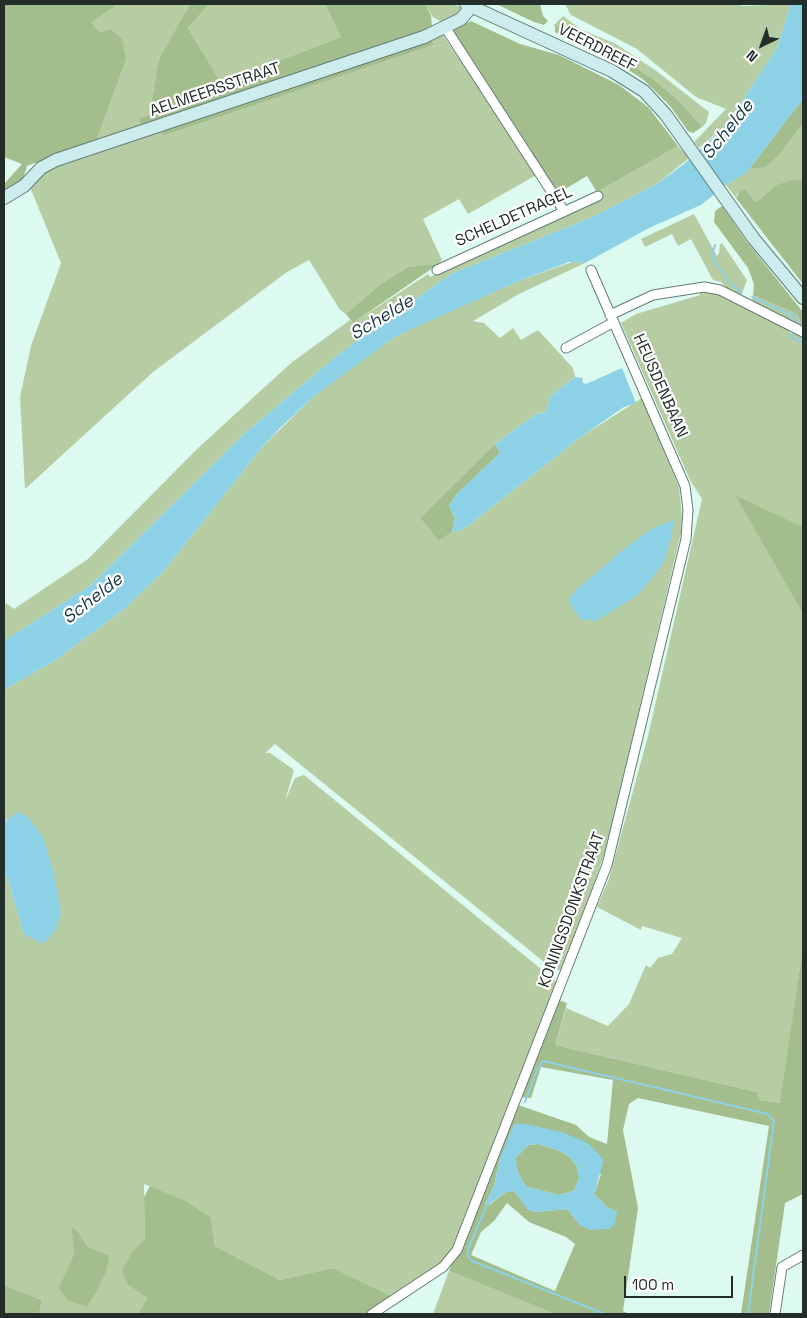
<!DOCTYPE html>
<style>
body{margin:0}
#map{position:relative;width:807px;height:1318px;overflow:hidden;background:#ddfaf1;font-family:"Space Grotesk",sans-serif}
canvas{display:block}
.frame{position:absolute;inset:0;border:5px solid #232e2a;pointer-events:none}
.north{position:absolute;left:737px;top:20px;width:50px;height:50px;-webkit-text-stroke:4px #fff;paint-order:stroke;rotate:222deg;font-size:14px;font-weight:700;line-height:20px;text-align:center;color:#232e2a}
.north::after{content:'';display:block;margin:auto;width:18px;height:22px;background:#232e2a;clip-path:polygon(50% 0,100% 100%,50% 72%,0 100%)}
.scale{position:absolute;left:624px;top:1276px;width:109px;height:22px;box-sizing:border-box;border:2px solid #232e2a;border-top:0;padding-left:6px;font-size:15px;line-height:18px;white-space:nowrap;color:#232e2a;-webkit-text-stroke:4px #fff;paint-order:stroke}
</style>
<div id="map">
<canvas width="807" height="1318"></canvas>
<div class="frame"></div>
<div class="north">N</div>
<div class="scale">100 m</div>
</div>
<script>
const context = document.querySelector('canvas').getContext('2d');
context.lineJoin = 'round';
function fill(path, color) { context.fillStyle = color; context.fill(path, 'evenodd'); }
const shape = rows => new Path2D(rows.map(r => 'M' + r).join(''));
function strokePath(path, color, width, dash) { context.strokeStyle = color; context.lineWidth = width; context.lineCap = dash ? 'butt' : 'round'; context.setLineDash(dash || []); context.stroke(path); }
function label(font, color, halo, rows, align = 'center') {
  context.font = font + ' "Space Grotesk",sans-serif'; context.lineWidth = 4.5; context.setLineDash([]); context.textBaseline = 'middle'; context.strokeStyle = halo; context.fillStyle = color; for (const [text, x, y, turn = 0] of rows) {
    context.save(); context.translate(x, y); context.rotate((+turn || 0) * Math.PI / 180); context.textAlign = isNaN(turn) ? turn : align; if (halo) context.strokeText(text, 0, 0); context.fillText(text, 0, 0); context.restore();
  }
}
fill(shape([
 [119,4,190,4,159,58,149,115,141,126,97,139,126,60,92,27,91,23],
 [209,4,325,4,341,37,221,83,188,28],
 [425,4,452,4,460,7,460,13,445,24,433,17],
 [565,4,736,4,743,6,791,4,777,48,727,124,699,148,694,142,726,109,696,97,637,49,571,15],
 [563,16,580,29,616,44,655,70,709,112,706,123,702,127,681,103,654,80,609,49,587,44,555,28,554,25],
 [442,34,538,174,468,214,459,199,423,219,442,260,437,265,408,267,379,285,346,314,340,310,309,260,287,272,153,372,25,489,20,397,31,346,61,263,30,187,46,171,56,166,160,129,163,136,434,45,430,38],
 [803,124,803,180,776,185,756,202,746,190,737,194,736,198,726,185,749,169,765,166,780,154],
 [678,146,689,158,657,184,595,216,451,274,339,354,244,434,91,585,4,641,4,606,6,603,14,609,88,559,197,449,291,363,350,320,353,323,428,274,430,277,597,192],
 [694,214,717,256,719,254,720,244,722,243,747,280,741,296,728,289,721,282,713,280,691,239,678,246,672,234,645,247,641,239],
 [575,261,585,263,519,294,473,321,484,323,500,338,513,328,521,340,538,330,573,368,575,377,551,396,546,412,536,414,495,444,420,518,439,539,452,532,464,529,582,436,642,398,679,487,682,517,681,533,606,849,581,921,561,970,554,970,275,744,265,753,270,753,294,770,285,801,295,778,304,775,558,983,451,1254,445,1262,393,1297,333,1268,280,1280,215,1246,211,1217,186,1201,144,1184,145,1240,132,1252,128,1285,147,1298,138,1314,39,1314,42,1300,4,1285,4,868,24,934,7,818,4,822,4,690,54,661,123,610,163,572,262,447,314,396,344,373,396,336,425,322,521,280],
 [77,1230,88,1247,60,1288,74,1254],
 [700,290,717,293,788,329,791,334,795,332,803,337,803,527,736,496,803,614,803,946,781,1103,760,1100,757,1092,555,1045,566,1008,608,1026,629,1004,646,965,650,968,658,958,672,954,682,938,642,926,641,930,597,907,609,879,648,736,702,499,690,480,621,323,636,314,700,295],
 [753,295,797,314,803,328,754,303,752,299],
 [449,1271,555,1314,433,1314]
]), '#b6cca3');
fill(shape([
 [4,4,119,4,91,23,100,33,110,29,122,38,126,60,97,139,27,166,23,179,4,193,4,184,22,164,4,157],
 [190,4,209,4,188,28,221,83,341,37,325,4,425,4,431,15,432,27,426,31,434,45,163,136,156,121,141,126,139,119,149,115,159,58],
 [496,4,540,4,543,16,548,21,544,25,534,22],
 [471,21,520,44,559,55,619,85,649,108,678,146,597,192,587,176,555,195,449,31],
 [558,27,587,44,609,49,654,80,681,103,702,127,693,133,688,131,670,106,644,80,627,69,555,32,555,28],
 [803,99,803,124,780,154,765,167,749,169],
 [794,180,803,180,803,284,736,198,741,190,746,190,756,202,776,185],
 [722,206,747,242,803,312,803,328,797,314,753,295,754,284,748,268,714,222,715,211],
 [425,265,437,265,353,323,346,314,379,285,408,267],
 [495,444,500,453,456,495,449,506,455,518,452,532,439,540,420,518],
 [735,495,803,527,803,614],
 [803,946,803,1194,785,1203,769,1314,741,1314,769,1126,638,1098,629,1104,623,1130,638,1208,623,1311,630,1314,555,1314,449,1271,518,1105,576,1125,589,1137,607,1144,613,1080,541,1067,531,1098,521,1097,558,1000,567,1003,555,1045,757,1092,760,1100,780,1103],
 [526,1124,601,1174,594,1194,607,1207,617,1212,581,1226,567,1209,536,1212,529,1210,514,1191,506,1192,489,1205,485,1204,494,1186,500,1158],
 [507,1203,529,1222,566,1237,575,1244,555,1291,471,1255,481,1232,494,1221],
 [538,1144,560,1151,571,1158,577,1167,579,1179,574,1191,559,1195,527,1187,523,1182,518,1172,515,1159,528,1145],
 [150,1186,186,1201,211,1217,215,1246,280,1280,333,1268,393,1297,367,1314,138,1314,147,1298,128,1285,122,1271,132,1252,145,1239,144,1197],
 [72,1228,77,1230,88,1247,109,1256,107,1269,98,1289,87,1306,68,1301,59,1288,74,1254],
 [4,1285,42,1300,39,1314,4,1314]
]), '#a3bd8c');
fill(shape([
 [791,4,803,4,803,99,746,173,726,185,701,205,651,227,585,263,569,262,521,280,396,336,314,396,280,428,262,447,163,572,123,610,54,661,4,690,4,641,91,585,244,434,339,354,451,274,595,216,657,184,684,164,727,124,777,48],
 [622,368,636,403,624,407,582,436,464,529,452,532,455,518,449,506,456,495,500,453,495,444,536,414,546,412,551,396,575,377,583,378,582,382,586,384],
 [674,520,671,538,663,564,638,595,596,621,580,619,568,600,576,590,624,549,653,528],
 [18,812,27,816,43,837,53,870,61,913,55,931,43,944,24,934,4,868,4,822],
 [514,1124,526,1124,562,1132,588,1143,604,1160,594,1194,607,1207,617,1212,615,1224,609,1229,591,1230,581,1226,567,1209,536,1212,528,1210,514,1191,506,1192,488,1205,485,1204,494,1186,500,1158],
 [538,1144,560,1151,571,1158,577,1167,579,1179,574,1191,559,1195,527,1187,523,1182,518,1172,515,1159,528,1145]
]), '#8dd1e6');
strokePath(shape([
 [715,245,712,255,716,263,730,283,741,292],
 [752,297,794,316,796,322],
 [791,334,790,336,803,344],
 [525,1102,537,1070,543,1061,768,1114,774,1121,748,1314],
 [488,1203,468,1249,468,1256,472,1261,605,1314]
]), '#8dd1e6', 2);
const street = shape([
 [445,27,564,211],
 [437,270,598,196],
 [610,315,653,295,704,287,720,290,803,332],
 [566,348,614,322],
 [372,1314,443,1267,457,1250,607,865,686,539,688,510,685,486,591,270],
 [775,1314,782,1267,803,1255]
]);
const secondary = shape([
 [466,4,612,71,644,91,666,115,754,239,803,298],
 [4,198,24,186,41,168,56,160,424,37,461,19,472,6]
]);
strokePath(street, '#637d76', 11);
strokePath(secondary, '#637d76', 14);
strokePath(street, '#fff', 9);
strokePath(secondary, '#cceced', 12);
label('16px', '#232e2a', '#fff', [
 ["VEERDREEF",597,48,27],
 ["AELMEERSSTRAAT",215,90,-19],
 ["SCHELDETRAGEL",514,217,-24],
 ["HEUSDENBAAN",660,386,66],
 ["KONINGSDONKSTRAAT",572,910,-70]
]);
label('italic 18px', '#183943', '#fff', [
 ["Schelde",728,130,-51],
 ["Schelde",382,318,-31],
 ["Schelde",93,599,-38]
]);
</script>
